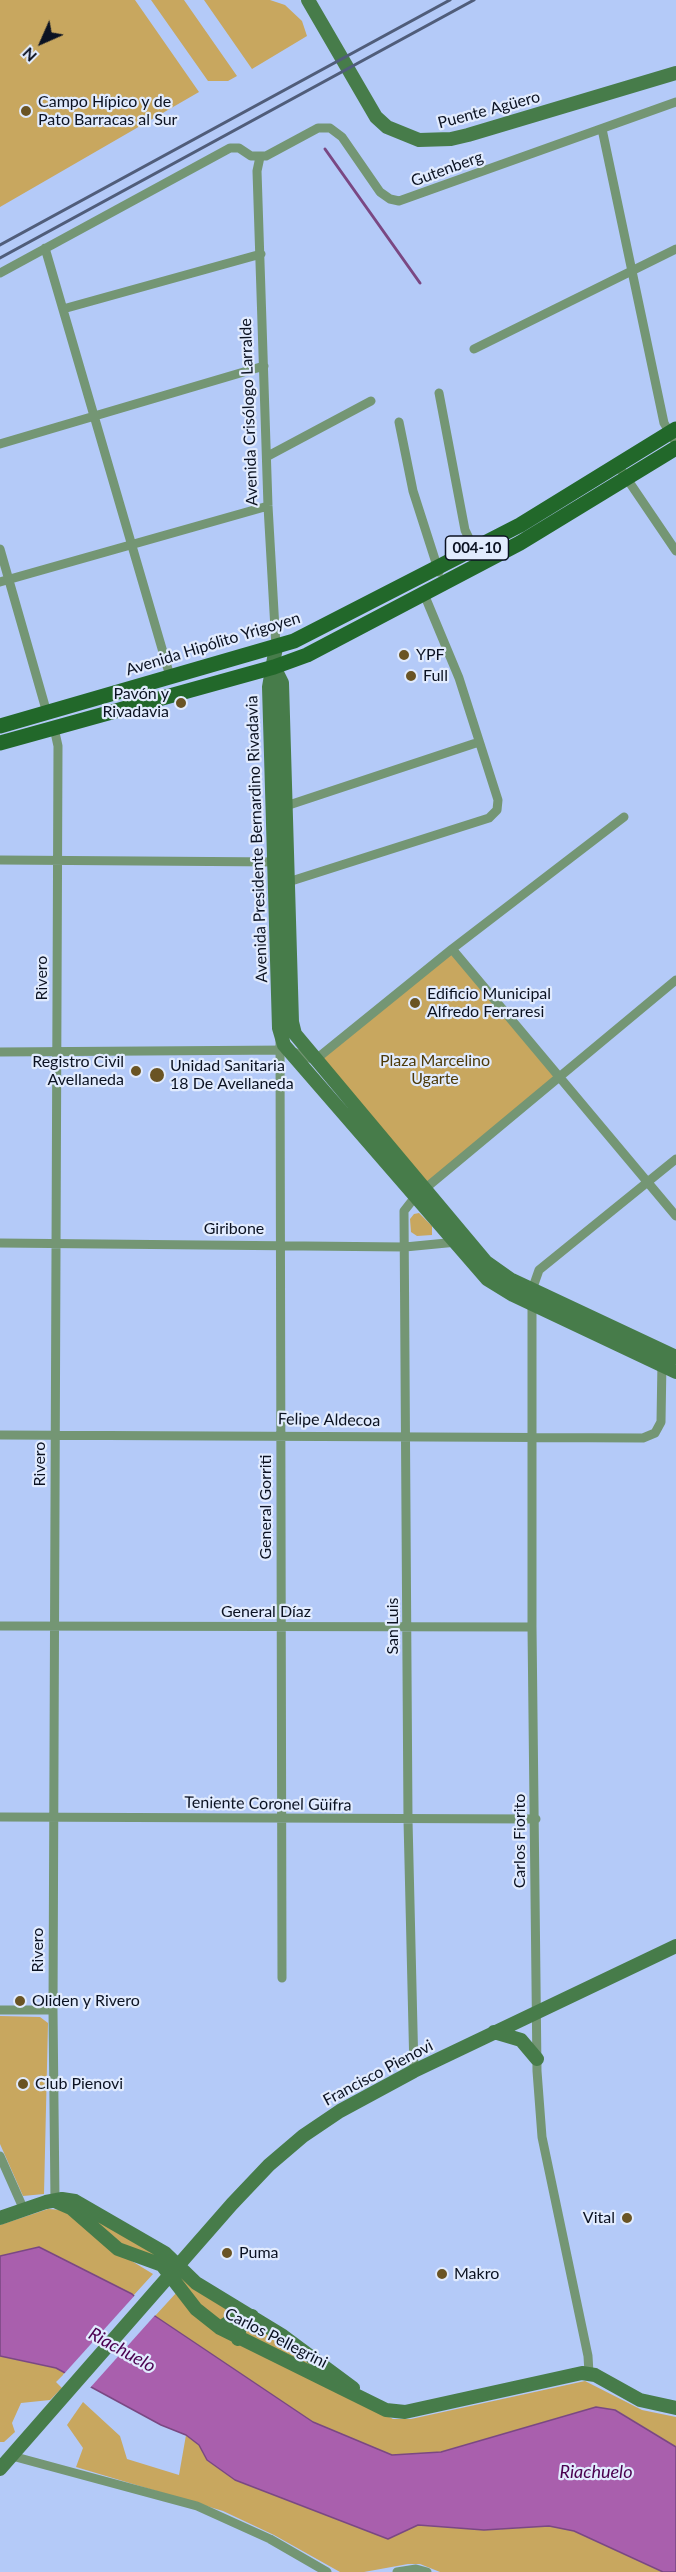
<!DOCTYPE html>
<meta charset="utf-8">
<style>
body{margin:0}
#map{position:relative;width:676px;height:2572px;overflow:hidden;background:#b4caf8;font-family:Lato,sans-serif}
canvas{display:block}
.north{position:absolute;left:12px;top:12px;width:60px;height:60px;-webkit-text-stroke:4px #e1ebfe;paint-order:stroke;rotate:225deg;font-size:16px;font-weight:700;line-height:24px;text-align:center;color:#0b1222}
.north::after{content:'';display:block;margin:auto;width:21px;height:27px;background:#0b1222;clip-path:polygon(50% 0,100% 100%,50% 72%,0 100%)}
</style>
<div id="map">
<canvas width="676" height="2572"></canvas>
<div class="north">N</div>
</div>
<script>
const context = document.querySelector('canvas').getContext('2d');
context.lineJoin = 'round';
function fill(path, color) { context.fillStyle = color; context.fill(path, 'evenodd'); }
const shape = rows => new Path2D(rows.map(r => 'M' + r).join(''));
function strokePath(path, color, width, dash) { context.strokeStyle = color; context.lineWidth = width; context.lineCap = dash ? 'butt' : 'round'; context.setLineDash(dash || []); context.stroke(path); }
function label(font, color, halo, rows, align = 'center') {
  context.font = font + ' Lato,sans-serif'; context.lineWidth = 4.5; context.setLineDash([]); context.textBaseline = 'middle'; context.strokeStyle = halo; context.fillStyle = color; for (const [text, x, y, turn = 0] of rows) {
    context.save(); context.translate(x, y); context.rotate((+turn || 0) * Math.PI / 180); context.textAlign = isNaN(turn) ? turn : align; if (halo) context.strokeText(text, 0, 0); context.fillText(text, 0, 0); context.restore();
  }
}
fill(shape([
 [0,0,135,0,199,92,0,207],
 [151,0,184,0,237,76,228,81,208,81],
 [204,0,270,0,285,5,302,21,307,36,252,69],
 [452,949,559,1076,425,1189,315,1060],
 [419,1213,432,1226,432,1235,417,1236,411,1232,410,1219,414,1214],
 [0,2016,40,2017,48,2023,44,2194,23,2196,0,2144],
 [62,2199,125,2231,379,2408,220,2328,177,2281,137,2257],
 [48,2209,63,2210,112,2249,153,2274,133,2296,39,2247,0,2256,0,2225],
 [177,2292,191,2312,393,2419,411,2419,585,2381,642,2410,676,2417,676,2447,616,2410,596,2407,441,2452,392,2456,313,2422,155,2316],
 [0,2356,56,2368,65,2373,56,2382,62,2388,50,2400,21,2403,12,2423,15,2432,4,2442,0,2442],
 [83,2402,120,2436,127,2459,179,2475,186,2435,199,2445,207,2460,388,2539,418,2525,488,2530,549,2526,574,2531,663,2572,440,2572,420,2564,408,2564,364,2572,340,2572,274,2535,223,2511,76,2467,83,2448,67,2425]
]), '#c8a75f');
const water = shape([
 [39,2247,132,2294,155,2316,313,2422,392,2455,441,2452,596,2407,615,2410,676,2447,676,2572,663,2572,574,2531,549,2526,484,2530,418,2525,388,2539,235,2480,207,2460,199,2445,186,2435,161,2425,56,2368,0,2356,0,2256,39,2247]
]);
fill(water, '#a95fad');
strokePath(water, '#7a4883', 1.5);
fill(shape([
 [136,2294,157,2313,89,2389,63,2375]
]), '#b4caf8');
strokePath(shape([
 [325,149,420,283]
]), '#7a4883', 3);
strokePath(shape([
 [602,129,664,423,676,443],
 [260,157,257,171,268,506,276,647],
 [45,248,170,676],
 [0,273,230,148,239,148,251,156,266,156,318,128,330,128,342,137,380,192,390,199,399,201,676,102],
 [63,309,261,254],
 [474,349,676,249],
 [439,393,465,530,474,549],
 [399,422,413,491,439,572],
 [0,444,264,366],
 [268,456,371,401],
 [617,464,676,551],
 [0,549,47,713],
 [0,582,268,506],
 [54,728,58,746,53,2010,55,2201],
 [286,806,479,742],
 [0,860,280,862],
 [285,883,489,818,497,810,498,800,459,678,424,594],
 [452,949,676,1216],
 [280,1038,282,1978],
 [0,1052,288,1050,315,1060,452,949,624,817],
 [0,1243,405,1247,457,1242],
 [0,1435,643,1438,655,1433,661,1422,662,1361],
 [0,1626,532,1627],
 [0,1817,536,1819],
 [0,2010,53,2010],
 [414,2071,408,1820,404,1211,415,1197,676,980],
 [0,2156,24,2210],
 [589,2373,588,2356,542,2137,537,2071,532,1627,532,1290,539,1270,676,1159],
 [12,2456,197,2506,270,2539,327,2572],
 [397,2572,416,2569,427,2572]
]), '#749674', 9);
strokePath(shape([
 [308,0,376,117,387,127,419,140,451,139,468,135,676,73],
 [276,647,269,687,279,1028,284,1045,487,1279,513,1295,676,1372],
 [274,667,282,683,292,1022,295,1034,486,1262,510,1279,676,1357],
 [494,2032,521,2040,537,2059],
 [55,2201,71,2208,118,2249,162,2265,196,2309,220,2328,386,2410,405,2412,582,2373,595,2375,640,2400,676,2408],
 [0,2218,46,2202,62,2199,75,2201,165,2253,196,2283,283,2336,353,2388],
 [220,2328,232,2320,234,2306],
 [238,2339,240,2325,252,2316],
 [0,2469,232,2204,269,2165,303,2136,340,2111,414,2071,676,1946]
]), '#477c4a', 14);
strokePath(shape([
 [0,726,294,641,520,525,676,429],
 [0,743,274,667,307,655,520,543,676,448]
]), '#22682a', 15);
strokePath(shape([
 [0,245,450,0],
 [0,258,474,0]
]), '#505d7a', 3);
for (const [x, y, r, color] of [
 [26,111,6,"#6a5424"],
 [404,655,6,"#6a5424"],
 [411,676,6,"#6a5424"],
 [181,703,6,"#6a5424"],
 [415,1003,6,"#6a5424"],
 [136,1071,6,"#6a5424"],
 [157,1075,8,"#6a5424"],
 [20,2001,6,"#6a5424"],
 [23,2084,6,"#6a5424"],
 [627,2218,6,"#6a5424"],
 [227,2253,6,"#6a5424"],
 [442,2274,6,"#6a5424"]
]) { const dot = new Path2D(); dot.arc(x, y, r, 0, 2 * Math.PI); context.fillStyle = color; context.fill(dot); strokePath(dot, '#e1ebfe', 2); }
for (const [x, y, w] of [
 [477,548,63]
]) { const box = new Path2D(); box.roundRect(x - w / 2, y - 12, w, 24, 4.5); context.fillStyle = '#e1ebfe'; context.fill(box); strokePath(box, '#0b1222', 1.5); }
label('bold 15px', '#0b1222', null, [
 ["004-10",477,548]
]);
label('16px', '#0b1222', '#e1ebfe', [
 ["Campo Hípico y de",38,102],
 ["Pato Barracas al Sur",38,120],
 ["YPF",416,655],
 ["Full",423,676],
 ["Pavón y",169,694,"right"],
 ["Rivadavia",169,712,"right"],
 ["Edificio Municipal",427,994],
 ["Alfredo Ferraresi",427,1012],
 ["Registro Civil",124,1062,"right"],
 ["Avellaneda",124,1080,"right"],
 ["Unidad Sanitaria",170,1066],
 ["18 De Avellaneda",170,1084],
 ["Oliden y Rivero",32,2001],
 ["Club Pienovi",35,2084],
 ["Vital",615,2218,"right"],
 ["Puma",239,2253],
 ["Makro",454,2274]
], 'left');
label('16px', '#0b1222', '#e1ebfe', [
 ["Puente Agüero",489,110,-15],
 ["Gutenberg",447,169,-20],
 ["Avenida Crisólogo Larralde",249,412,-92],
 ["Avenida Hipólito Yrigoyen",213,644,-17],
 ["Avenida Presidente Bernardino Rivadavia",257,839,-92],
 ["Rivero",42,978,-90],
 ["Giribone",234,1229],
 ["Felipe Aldecoa",329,1420,1],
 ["Rivero",40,1464,-90],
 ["General Gorriti",266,1507,-90],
 ["General Díaz",266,1612],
 ["San Luis",393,1626,-90],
 ["Teniente Coronel Güifra",268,1804,1],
 ["Carlos Fiorito",520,1841,-90],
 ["Rivero",38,1950,-90],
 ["Francisco Pienovi",378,2073,-28],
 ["Carlos Pellegrini",276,2338,27]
]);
label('16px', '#4d3a09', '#e1ebfe', [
 ["Plaza Marcelino",435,1061],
 ["Ugarte",435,1079]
]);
label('italic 18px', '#4a004f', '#e1ebfe', [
 ["Riachuelo",122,2350,29],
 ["Riachuelo",596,2472]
]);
</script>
